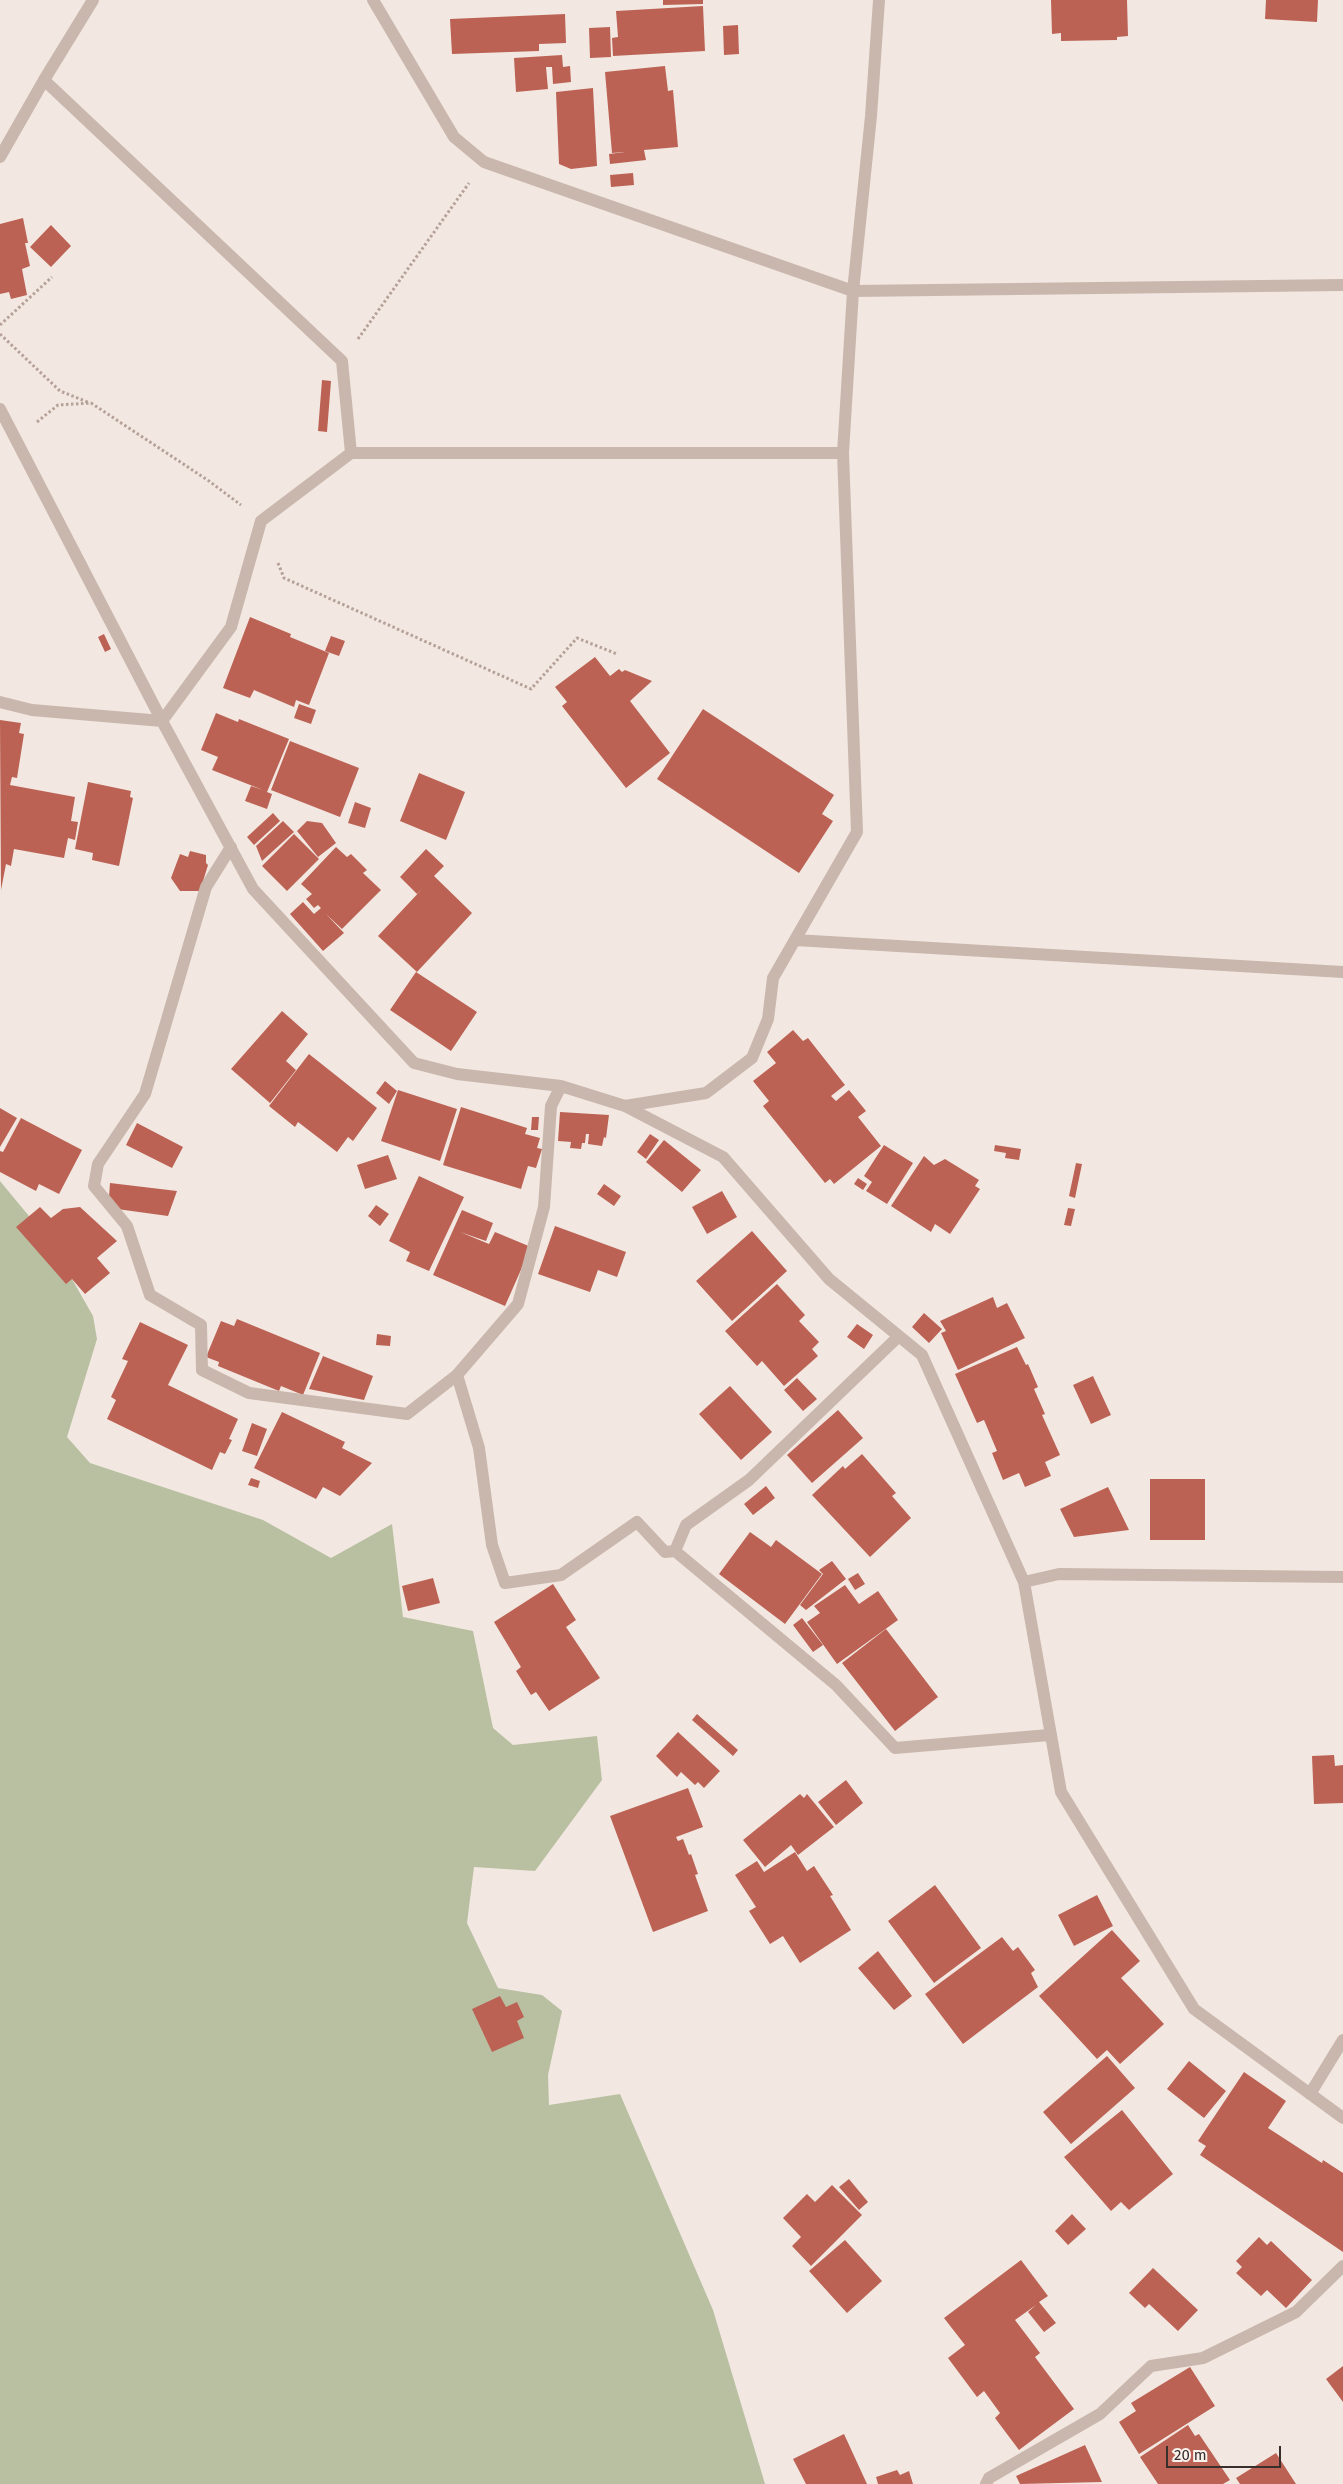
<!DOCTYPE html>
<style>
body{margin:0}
#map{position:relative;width:1343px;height:2484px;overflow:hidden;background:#f2e8e1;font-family:"Fira Sans",sans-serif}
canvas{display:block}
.scale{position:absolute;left:1166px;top:2446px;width:115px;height:22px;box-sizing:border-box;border:2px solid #382e2b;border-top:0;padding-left:6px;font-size:15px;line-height:18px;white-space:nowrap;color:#382e2b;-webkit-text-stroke:4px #f9f2ed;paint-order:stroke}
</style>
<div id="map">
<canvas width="1343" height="2484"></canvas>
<div class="scale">20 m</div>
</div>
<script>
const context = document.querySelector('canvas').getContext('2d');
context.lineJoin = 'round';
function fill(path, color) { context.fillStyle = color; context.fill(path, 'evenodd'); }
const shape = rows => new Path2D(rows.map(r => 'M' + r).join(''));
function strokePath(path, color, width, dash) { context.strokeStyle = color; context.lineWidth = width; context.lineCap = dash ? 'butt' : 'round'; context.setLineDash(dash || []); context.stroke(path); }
fill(shape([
 [0,1181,52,1244,93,1316,97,1339,67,1437,90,1463,263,1520,331,1558,392,1524,403,1617,473,1631,493,1728,513,1745,597,1736,602,1780,535,1871,474,1867,467,1923,498,1988,542,1995,562,2011,548,2075,549,2105,620,2094,713,2310,765,2484,0,2484]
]), '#b9c0a2');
fill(shape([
 [663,0,703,0,703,4,663,5],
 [1051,0,1127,0,1128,36,1117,37,1117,40,1061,41,1061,33,1052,34],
 [1266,0,1318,0,1317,22,1265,19],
 [703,6,705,51,613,56,612,38,618,37,616,11],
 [565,14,566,43,539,44,539,51,452,54,450,19],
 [738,25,739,54,724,55,723,26],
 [610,27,611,57,590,58,589,28],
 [562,55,563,67,570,66,571,82,553,84,552,67,546,67,548,89,516,92,514,58],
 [665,66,668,91,673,90,678,147,644,150,646,160,610,164,609,154,625,152,612,153,605,72],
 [593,88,597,166,571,169,559,164,556,92],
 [633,173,634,185,611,187,610,175],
 [23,218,28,243,25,243,30,266,22,269,27,295,11,299,9,292,0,294,0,224],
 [51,225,71,246,51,267,30,247],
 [322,380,331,381,327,432,318,431],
 [250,617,291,634,290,637,329,653,309,705,296,700,294,707,254,690,250,698,223,688],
 [104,634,111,649,105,652,98,637],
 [331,636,345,641,339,656,325,651],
 [595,657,610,676,619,669,622,672,625,670,652,681,630,701,670,753,626,788,562,706,567,702,555,687],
 [299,704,316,710,311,724,294,718],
 [703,709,834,795,822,814,833,821,799,873,657,779],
 [216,713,238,722,239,719,289,739,267,792,272,794,267,809,245,801,251,786,263,790,212,770,218,757,201,750],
 [0,720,21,723,19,733,24,734,17,778,12,777,10,785,75,797,71,821,78,822,75,840,68,838,64,858,14,849,11,866,6,864,1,890],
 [290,741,359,768,340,817,271,790],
 [419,773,465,792,446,840,400,821],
 [88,782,131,791,130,797,133,798,119,866,92,860,93,853,75,849],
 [355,802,371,808,365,828,348,823],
 [273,813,280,821,254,845,247,837],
 [283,821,294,832,262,861,256,846],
 [307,821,322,823,336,843,318,857,297,831],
 [294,834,319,859,287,891,262,866],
 [336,847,347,857,351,854,367,870,363,873,381,890,342,929,326,914,344,933,323,951,290,914,303,902,314,914,321,908,318,905,314,908,306,899,312,894,301,884],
 [426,849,444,866,434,876,472,913,417,972,378,936,423,888,417,894,400,877],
 [190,851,206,855,206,863,208,865,200,891,180,891,171,878,180,854,188,857],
 [416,972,477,1012,451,1051,390,1010],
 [282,1011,308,1034,286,1061,296,1070,270,1103,231,1069],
 [793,1030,803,1041,808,1038,845,1085,831,1096,836,1101,849,1090,866,1111,858,1117,881,1146,834,1184,830,1179,825,1183,763,1106,769,1101,753,1081,776,1063,767,1052],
 [309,1054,377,1108,353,1141,348,1137,337,1152,298,1122,295,1127,269,1106],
 [385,1081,397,1091,389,1104,376,1093],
 [398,1090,457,1109,440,1161,381,1141],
 [461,1107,527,1128,525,1134,540,1138,537,1148,542,1149,536,1168,528,1166,521,1189,443,1165],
 [0,1108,17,1118,0,1147],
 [560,1112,609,1115,606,1138,604,1137,602,1146,588,1144,589,1134,586,1134,585,1143,582,1143,581,1149,570,1148,571,1142,558,1141],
 [532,1117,539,1117,538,1130,531,1130],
 [21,1118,82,1150,59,1194,39,1184,36,1191,0,1172,0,1151,3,1152],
 [137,1123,183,1147,172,1168,126,1145],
 [650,1134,659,1140,646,1159,637,1152],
 [664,1140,701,1170,682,1192,646,1162],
 [884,1145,913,1163,887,1204,866,1191,872,1182,864,1176],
 [995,1145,1021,1149,1019,1160,1005,1158,1006,1153,994,1151],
 [388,1155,397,1179,365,1189,357,1165],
 [924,1156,934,1165,945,1159,979,1180,975,1186,980,1189,950,1234,935,1224,931,1232,891,1206],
 [1076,1163,1082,1164,1075,1198,1069,1196],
 [419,1176,464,1197,429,1271,406,1261,410,1252,389,1241],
 [858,1178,867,1184,863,1190,854,1184],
 [110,1183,177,1191,168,1216,117,1209,109,1197],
 [604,1184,621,1196,614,1206,597,1194],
 [722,1191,737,1217,707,1234,692,1207],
 [376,1205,389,1214,380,1226,368,1216],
 [40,1207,51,1218,63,1209,80,1207,117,1241,97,1258,110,1273,85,1294,72,1279,66,1284,16,1227],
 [1068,1208,1075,1209,1071,1226,1064,1225],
 [462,1210,493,1223,486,1241,460,1232,489,1244,495,1232,531,1247,505,1306,433,1275],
 [555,1226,626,1252,617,1277,598,1270,590,1292,538,1274],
 [752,1231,787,1271,732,1321,696,1281],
 [777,1284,805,1315,799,1321,819,1342,812,1349,818,1356,784,1386,762,1361,757,1366,725,1331],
 [993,1297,997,1308,1007,1303,1025,1338,958,1370,941,1333,946,1331,940,1321],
 [924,1313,942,1329,929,1343,912,1327],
 [237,1319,320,1353,303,1395,281,1386,279,1391,218,1366,219,1362,206,1357,221,1321,234,1326],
 [140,1322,188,1345,168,1385,238,1419,229,1439,232,1440,225,1454,220,1452,212,1470,107,1419,116,1400,111,1397,128,1361,122,1359],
 [857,1324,873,1335,864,1349,847,1337],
 [377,1334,391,1336,390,1346,376,1345],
 [1017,1347,1026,1365,1028,1364,1038,1387,1034,1389,1045,1414,1042,1415,1060,1455,1045,1462,1051,1476,1025,1487,1019,1473,1003,1480,992,1453,997,1451,984,1420,977,1423,955,1374],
 [323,1356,373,1376,364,1400,309,1389],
 [1093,1376,1111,1415,1091,1424,1073,1385],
 [797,1378,817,1399,803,1411,784,1390],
 [730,1386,772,1432,741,1460,699,1414],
 [838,1410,863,1438,812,1483,787,1455],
 [282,1412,345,1442,342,1448,372,1463,340,1496,323,1487,316,1499,254,1468],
 [252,1423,267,1429,257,1456,242,1451],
 [862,1454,896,1493,892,1496,911,1518,870,1557,812,1495,843,1466,845,1469],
 [251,1478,260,1481,258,1488,248,1485],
 [1150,1479,1205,1479,1205,1540,1150,1540],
 [766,1486,775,1498,753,1515,744,1504],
 [1108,1487,1129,1530,1074,1537,1060,1509],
 [750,1532,771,1547,776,1540,822,1574,785,1624,719,1574],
 [832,1561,846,1579,806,1610,800,1605,823,1574,819,1570],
 [858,1573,865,1584,855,1590,848,1579],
 [433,1578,440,1603,408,1611,402,1586],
 [553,1584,576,1620,566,1627,600,1678,549,1711,536,1692,531,1695,516,1671,521,1667,494,1622],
 [845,1585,859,1604,878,1591,898,1620,837,1664,807,1622,820,1613,814,1606],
 [802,1618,823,1645,813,1652,793,1625],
 [886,1629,938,1697,895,1731,842,1663],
 [697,1714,738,1750,733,1756,692,1720],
 [678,1732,720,1771,704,1788,698,1782,695,1785,681,1772,677,1777,656,1756],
 [1334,1755,1335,1766,1343,1765,1343,1803,1314,1804,1312,1756],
 [846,1780,863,1803,836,1825,818,1802],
 [688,1788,703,1827,676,1837,678,1841,683,1839,689,1855,691,1854,698,1874,695,1875,708,1911,653,1932,610,1816],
 [800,1794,804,1798,807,1794,834,1827,798,1855,791,1845,765,1867,743,1840],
 [795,1852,807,1871,814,1866,833,1895,830,1896,851,1930,800,1963,783,1936,770,1944,749,1911,756,1907,735,1875,757,1861,764,1872],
 [935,1885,981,1948,934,1983,888,1921],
 [1097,1895,1113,1926,1074,1946,1058,1915],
 [1112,1930,1140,1961,1121,1978,1164,2024,1120,2064,1107,2050,1097,2059,1039,1996],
 [1002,1937,1013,1951,1018,1947,1035,1970,1031,1973,1038,1987,963,2044,925,1994],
 [878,1951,912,1996,894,2010,858,1968],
 [500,1996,506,2007,517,2002,524,2017,517,2021,524,2038,492,2052,472,2009],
 [1107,2056,1135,2088,1071,2144,1043,2112],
 [1189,2061,1226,2091,1204,2118,1167,2089],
 [1244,2072,1286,2101,1268,2128,1322,2163,1323,2160,1343,2173,1343,2252,1200,2155,1206,2146,1198,2141],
 [1122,2110,1173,2174,1129,2210,1121,2202,1111,2211,1064,2157],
 [849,2179,868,2202,859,2210,839,2187],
 [832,2185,862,2215,811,2266,792,2246,801,2237,783,2218,807,2194,815,2202],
 [1072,2214,1086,2229,1068,2245,1055,2231],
 [1259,2237,1267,2245,1271,2241,1312,2280,1286,2308,1267,2290,1261,2296,1236,2273,1242,2267,1236,2261],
 [845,2240,882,2281,847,2313,809,2271],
 [1021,2260,1048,2296,1039,2302,1056,2323,1044,2332,1028,2312,1036,2305,1015,2320,1040,2353,1035,2357,1074,2409,1019,2450,995,2418,1000,2413,984,2391,977,2397,948,2358,965,2345,944,2318],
 [1153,2268,1198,2310,1178,2331,1149,2304,1145,2308,1129,2293],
 [1343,2366,1343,2402,1326,2379],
 [1190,2367,1215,2406,1139,2454,1119,2422,1136,2411,1131,2403],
 [1188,2425,1195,2436,1199,2434,1230,2480,1223,2484,1158,2484,1140,2457],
 [844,2434,867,2484,806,2484,793,2459],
 [1085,2445,1102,2482,1020,2484,1016,2476],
 [1276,2453,1296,2484,1240,2484,1236,2478],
 [897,2470,900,2475,909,2471,913,2484,878,2484,876,2477]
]), '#bc6254');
strokePath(shape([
 [0,325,52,277],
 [0,334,60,391,90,403],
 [358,339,469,183],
 [37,422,58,405,91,403,209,481,241,505],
 [278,563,284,578,531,689,577,638,617,654]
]), '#b5a198', 3, [2.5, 2.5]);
strokePath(shape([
 [373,0,454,137,484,162,853,291,1343,285],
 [44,80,342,361,351,453,843,453],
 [0,157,44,80,93,0],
 [0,409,162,721,253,889,414,1063,457,1074,561,1086,625,1106,723,1157,829,1279,922,1355,1024,1582,1061,1792,1194,2009,1343,2118],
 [0,702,32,710,162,721,231,627,261,521,351,453],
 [231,847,206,887,145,1094,98,1164,94,1186,127,1226,150,1295,201,1325,202,1370,249,1393,407,1414,457,1375,518,1304,544,1207,551,1106,561,1086],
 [795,940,1343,972],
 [625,1106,706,1093,752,1058,768,1019,773,978,857,832,843,453,853,291,871,116,879,0],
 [899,1336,749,1480,686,1525,675,1551,836,1685,895,1748,1049,1735],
 [457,1375,479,1448,492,1545,505,1583,561,1575,637,1522,665,1552,675,1551],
 [1024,1582,1059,1574,1343,1577],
 [1310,2094,1343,2040],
 [986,2484,989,2478,1100,2414,1151,2366,1203,2358,1296,2312,1343,2266]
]), '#c9b7ad', 12);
</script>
